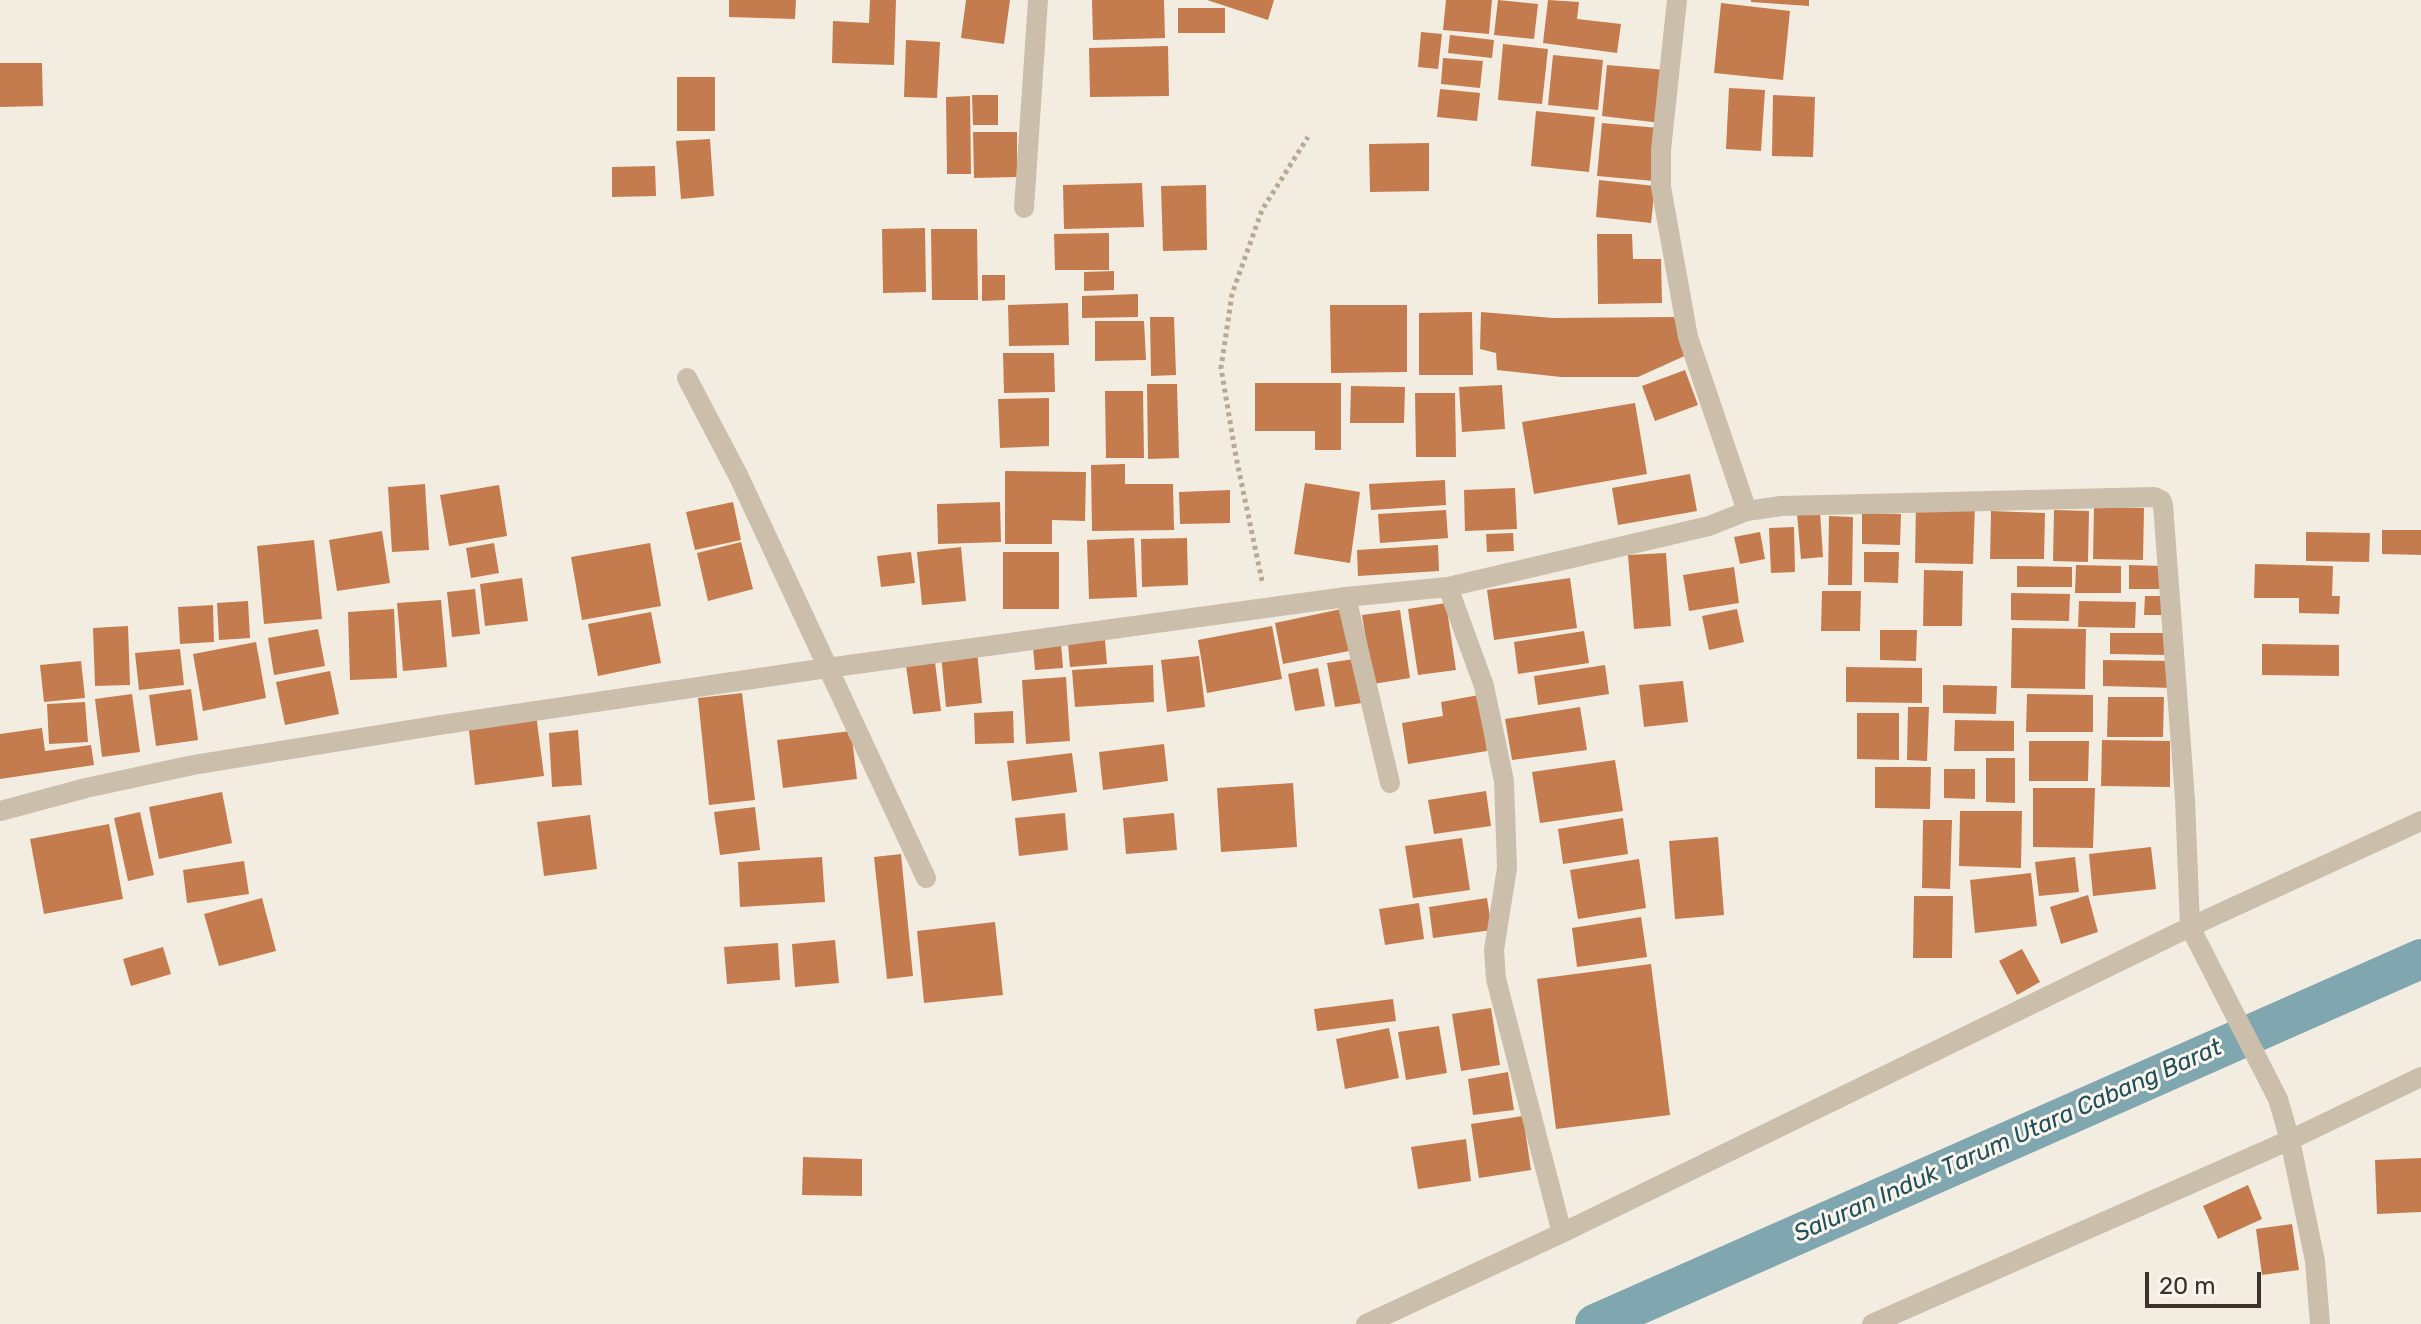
<!DOCTYPE html>
<style>
body{margin:0}
#map{position:relative;width:2421px;height:1324px;overflow:hidden;background:#f3ede1;font-family:Rubik,sans-serif}
canvas{display:block}
.scale{position:absolute;left:2145px;top:1272px;width:116px;height:36px;box-sizing:border-box;border:4px solid #3a322b;border-top:0;padding-left:10px;font-size:24px;line-height:28px;white-space:nowrap;color:#3a322b;-webkit-text-stroke:6px #faf6ed;paint-order:stroke}
</style>
<div id="map">
<canvas width="2421" height="1324"></canvas>
<div class="scale">20 m</div>
</div>
<script>
const context = document.querySelector('canvas').getContext('2d');
context.lineJoin = 'round';
const shape = rows => new Path2D(rows.map(r => 'M' + r).join(''));
function strokePath(path, color, width, dash) { context.strokeStyle = color; context.lineWidth = width; context.lineCap = dash ? 'butt' : 'round'; context.setLineDash(dash || []); context.stroke(path); }
function fill(path, color) { context.fillStyle = color; context.fill(path, 'evenodd'); }
function label(font, color, halo, rows, align = 'center') {
  context.font = font + ' Rubik,sans-serif'; context.lineWidth = 6; context.setLineDash([]); context.textBaseline = 'middle'; context.strokeStyle = halo; context.fillStyle = color; for (const [text, x, y, turn = 0] of rows) {
    context.save(); context.translate(x, y); context.rotate((+turn || 0) * Math.PI / 180); context.textAlign = isNaN(turn) ? turn : align; if (halo) context.strokeText(text, 0, 0); context.fillText(text, 0, 0); context.restore();
  }
}
strokePath(shape([
 [1595,1324,2421,959]
]), '#80a7b0', 40);
fill(shape([
 [729,0,796,0,795,19,729,17],
 [870,0,896,0,894,65,832,63,833,21,869,23],
 [966,0,1010,0,1004,44,961,38],
 [1092,0,1164,0,1165,38,1093,40],
 [1207,0,1274,0,1268,20],
 [1446,0,1492,0,1489,34,1443,30],
 [1498,0,1538,4,1534,39,1494,35],
 [1548,0,1579,2,1577,19,1621,24,1617,53,1543,43],
 [1751,0,1809,0,1809,6,1751,2],
 [1721,3,1790,11,1783,80,1714,73],
 [1178,8,1225,8,1225,33,1178,33],
 [1421,32,1442,34,1438,69,1418,67],
 [1450,35,1494,40,1492,58,1448,53],
 [906,40,940,42,937,98,904,97],
 [1503,44,1548,49,1542,104,1498,100],
 [1168,46,1169,96,1090,97,1089,48],
 [1553,55,1603,60,1598,110,1548,105],
 [1443,58,1483,61,1480,88,1441,84],
 [0,63,42,63,43,106,0,107],
 [1607,65,1666,70,1661,123,1602,116],
 [677,77,715,77,715,131,677,131],
 [1729,88,1765,90,1761,151,1726,149],
 [1440,89,1480,93,1477,121,1437,117],
 [972,95,998,95,998,125,973,125],
 [1773,95,1815,97,1813,157,1772,156],
 [970,96,971,174,947,174,946,97],
 [1536,111,1595,117,1589,172,1531,166],
 [1602,123,1659,128,1654,181,1597,176],
 [973,132,1017,132,1017,177,974,178],
 [710,139,714,196,681,199,676,141],
 [1429,143,1429,191,1370,192,1369,144],
 [655,166,656,196,612,197,612,167],
 [1599,180,1655,186,1651,223,1596,217],
 [1142,183,1144,227,1064,229,1063,185],
 [1206,185,1207,250,1163,251,1161,186],
 [925,228,926,292,883,293,882,229],
 [931,229,977,229,978,300,932,300],
 [1109,233,1109,270,1055,270,1054,234],
 [1597,234,1632,234,1633,259,1661,259,1662,303,1598,304],
 [1114,271,1114,290,1084,291,1084,272],
 [982,275,1005,275,1005,300,982,301],
 [1138,294,1138,317,1082,318,1082,296],
 [1068,303,1069,345,1009,346,1008,305],
 [1330,305,1407,305,1407,372,1331,373],
 [1472,312,1473,375,1419,375,1419,313],
 [1481,312,1553,318,1674,317,1689,354,1638,377,1561,377,1497,370,1496,353,1480,349],
 [1150,317,1174,317,1176,375,1151,376],
 [1095,321,1144,321,1146,360,1095,361],
 [1003,353,1054,353,1055,392,1004,393],
 [1685,370,1698,405,1655,421,1642,386],
 [1255,383,1341,383,1341,450,1315,450,1315,431,1255,431],
 [1147,384,1177,384,1179,458,1148,459],
 [1502,385,1505,429,1462,432,1459,387],
 [1351,386,1405,387,1404,423,1350,423],
 [1105,391,1143,391,1144,458,1106,458],
 [1415,393,1455,393,1456,457,1416,457],
 [1049,398,1049,446,1000,448,998,399],
 [1635,403,1647,474,1534,494,1522,422],
 [1125,464,1125,484,1173,484,1174,530,1092,531,1091,465],
 [1005,471,1086,472,1085,521,1052,520,1052,544,1005,544],
 [1690,474,1697,511,1618,525,1612,488],
 [1445,480,1446,505,1371,510,1369,484],
 [1305,483,1360,492,1350,563,1294,554],
 [425,484,429,550,392,552,388,487],
 [499,485,507,536,449,546,440,495],
 [1515,488,1517,529,1465,531,1464,490],
 [1230,490,1230,523,1180,524,1179,492],
 [733,502,741,540,695,550,686,512],
 [1000,502,1001,542,938,544,937,504],
 [1916,503,1975,504,1973,564,1915,563],
 [2094,507,2144,508,2143,560,2093,559],
 [1446,510,1448,538,1380,543,1378,514],
 [2054,510,2089,511,2088,562,2053,561],
 [1991,511,2045,513,2044,559,1990,559],
 [1820,512,1823,557,1801,559,1797,514],
 [1862,513,1901,514,1900,545,1862,544],
 [1829,516,1853,517,1852,585,1828,585],
 [1794,527,1795,572,1771,573,1769,528],
 [2382,530,2421,530,2421,555,2382,554],
 [382,531,390,583,337,591,329,540],
 [1760,532,1765,559,1740,564,1734,537],
 [2306,532,2370,533,2369,562,2306,561],
 [1513,533,1514,551,1487,552,1486,534],
 [1134,538,1137,597,1089,599,1087,540],
 [1187,538,1188,585,1142,587,1141,539],
 [314,540,322,619,264,624,257,546],
 [741,542,753,589,708,601,697,553],
 [494,543,499,573,471,578,466,548],
 [650,543,661,606,582,620,571,557],
 [1438,545,1439,571,1358,576,1357,550],
 [961,547,966,601,922,605,917,552],
 [911,552,915,583,881,587,877,556],
 [1003,552,1059,552,1059,609,1003,609],
 [1864,552,1899,552,1898,583,1864,582],
 [1666,553,1671,626,1634,629,1628,555],
 [2255,564,2333,566,2332,596,2340,596,2339,614,2299,613,2299,598,2254,598],
 [2076,565,2121,566,2121,593,2075,593],
 [2129,565,2163,566,2163,589,2129,589],
 [2017,566,2072,567,2072,587,2017,587],
 [1734,567,1739,603,1689,611,1683,575],
 [1924,570,1963,571,1962,626,1923,626],
 [522,578,528,621,485,626,480,584],
 [1570,578,1577,628,1494,640,1487,590],
 [475,589,480,634,452,637,447,592],
 [1822,591,1861,591,1860,631,1821,631],
 [2011,593,2070,594,2069,621,2011,620],
 [2145,596,2169,596,2169,615,2144,615],
 [441,600,447,667,403,671,397,603],
 [248,601,250,638,219,640,217,603],
 [2079,601,2136,602,2135,628,2078,627],
 [1446,603,1456,670,1418,675,1408,609],
 [213,605,214,642,180,644,178,607],
 [1346,608,1354,650,1283,664,1275,623],
 [394,609,397,678,350,680,348,612],
 [1737,609,1744,642,1709,650,1702,616],
 [1400,610,1410,678,1373,684,1362,615],
 [651,612,661,663,598,676,588,624],
 [128,626,130,685,95,686,93,628],
 [1272,626,1282,679,1207,693,1198,640],
 [2012,628,2086,629,2085,689,2011,688],
 [318,629,325,666,274,675,268,638],
 [1880,630,1917,630,1916,661,1880,660],
 [1584,631,1589,663,1518,674,1514,642],
 [2110,633,2167,633,2167,655,2110,654],
 [1105,640,1107,664,1070,667,1068,644],
 [256,642,266,698,203,711,193,654],
 [1061,644,1063,668,1035,670,1033,647],
 [2262,644,2339,645,2339,676,2262,675],
 [180,649,184,685,139,690,135,653],
 [977,651,982,703,946,707,941,654],
 [1199,656,1205,707,1167,712,1161,660],
 [1354,659,1362,703,1335,707,1327,663],
 [2103,660,2174,661,2174,688,2103,686],
 [81,661,85,698,44,702,40,665],
 [935,662,941,711,913,714,906,666],
 [1153,665,1154,702,1075,707,1072,670],
 [1605,665,1609,694,1538,705,1534,676],
 [1846,667,1922,668,1922,703,1846,702],
 [1318,668,1325,706,1295,711,1288,674],
 [330,671,339,714,285,725,276,682],
 [1066,677,1070,741,1026,744,1022,680],
 [1683,681,1688,722,1644,727,1639,685],
 [1943,685,1997,686,1996,714,1943,713],
 [191,689,198,740,156,746,149,695],
 [742,693,755,800,709,805,698,698],
 [132,694,140,752,102,757,95,699],
 [2027,694,2093,695,2093,732,2026,732],
 [1479,695,1487,751,1408,764,1402,723,1443,716,1441,702],
 [2108,697,2164,697,2163,737,2107,737],
 [85,702,88,742,49,744,47,704],
 [1580,707,1587,750,1512,760,1505,719],
 [1908,707,1929,707,1927,761,1907,760],
 [1013,711,1014,743,975,744,974,713],
 [1857,713,1899,713,1899,760,1857,759],
 [536,714,544,776,475,785,468,722],
 [1955,720,2014,721,2014,751,1954,751],
 [42,728,45,751,91,745,94,765,0,779,0,734],
 [578,730,582,785,552,787,549,733],
 [851,731,857,779,783,788,777,740],
 [2102,740,2170,741,2170,787,2101,786],
 [2029,741,2089,741,2088,781,2029,781],
 [1164,744,1168,781,1103,790,1099,752],
 [1072,753,1077,792,1012,801,1007,761],
 [1986,758,2015,758,2015,803,1986,802],
 [1615,760,1623,811,1540,823,1532,772],
 [1875,767,1931,767,1930,809,1875,808],
 [1944,769,1975,769,1975,799,1944,798],
 [1293,783,1297,847,1221,852,1217,788],
 [2033,788,2095,788,2093,848,2033,847],
 [1486,791,1491,826,1434,834,1428,800],
 [222,792,232,843,159,859,149,807],
 [755,807,760,850,720,855,714,812],
 [1960,811,2022,811,2021,868,1959,866],
 [140,812,154,875,128,881,114,818],
 [1065,813,1068,850,1019,856,1015,818],
 [1174,813,1177,850,1126,854,1123,818],
 [590,815,597,869,544,876,537,822],
 [1623,818,1628,854,1563,864,1558,829],
 [1923,820,1952,820,1950,889,1922,888],
 [109,824,123,899,44,914,30,839],
 [1718,837,1724,915,1675,919,1669,841],
 [1462,838,1470,890,1413,898,1405,846],
 [2151,847,2156,889,2093,896,2089,854],
 [901,854,913,976,887,979,874,857],
 [822,857,825,902,740,907,738,862],
 [2075,857,2079,892,2039,896,2035,862],
 [1639,859,1646,908,1578,919,1570,870],
 [244,861,249,894,187,903,183,870],
 [2031,873,2037,926,1975,933,1970,880],
 [2088,895,2098,932,2061,944,2050,907],
 [1914,896,1953,896,1952,958,1913,958],
 [262,898,276,951,219,966,204,914],
 [1487,898,1492,930,1433,938,1429,907],
 [1419,903,1424,939,1385,945,1379,909],
 [1641,917,1647,957,1577,967,1572,928],
 [995,922,1003,995,924,1003,917,931],
 [835,940,839,983,795,987,792,944],
 [778,943,780,980,727,984,724,947],
 [163,947,171,974,131,986,123,959],
 [2022,949,2040,982,2017,995,1999,961],
 [1651,964,1670,1115,1556,1129,1537,979],
 [1393,999,1396,1021,1317,1031,1314,1009],
 [1491,1008,1500,1065,1461,1071,1452,1014],
 [1439,1026,1447,1073,1406,1080,1398,1032],
 [1389,1028,1399,1078,1345,1089,1336,1039],
 [1508,1072,1514,1110,1473,1115,1468,1079],
 [1523,1116,1531,1170,1479,1178,1471,1124],
 [1466,1139,1471,1181,1418,1189,1411,1147],
 [803,1157,862,1159,862,1196,802,1195],
 [2421,1158,2421,1212,2377,1214,2375,1160],
 [2248,1185,2262,1219,2218,1239,2203,1206],
 [2292,1224,2299,1270,2262,1275,2256,1229]
]), '#c47b4e');
strokePath(shape([
 [1262,581,1236,457,1221,368,1232,294,1262,210,1308,137]
]), '#b7a996', 5, [4, 4]);
strokePath(shape([
 [1677,0,1661,150,1661,187,1688,337,1747,511,1781,506,2154,497,2161,500,2163,505,2185,799,2190,927,2278,1099,2290,1140,2315,1261,2320,1324],
 [1024,208,1038,0],
 [687,378,739,477,926,878],
 [1448,587,1484,686,1504,781,1507,868,1494,950,1496,979,1562,1233],
 [1346,597,1390,783],
 [0,811,86,788,193,765,440,725,827,668,1346,597,1448,587,1709,526,1747,511],
 [1366,1324,1562,1233,2190,927,2421,821],
 [1872,1324,2290,1140,2421,1077]
]), '#cbbfac', 20);
label('italic 24px', '#214f5b', '#faf6ed', [
 ["Saluran Induk Tarum Utara Cabang Barat",2008,1141,-24]
]);
</script>
